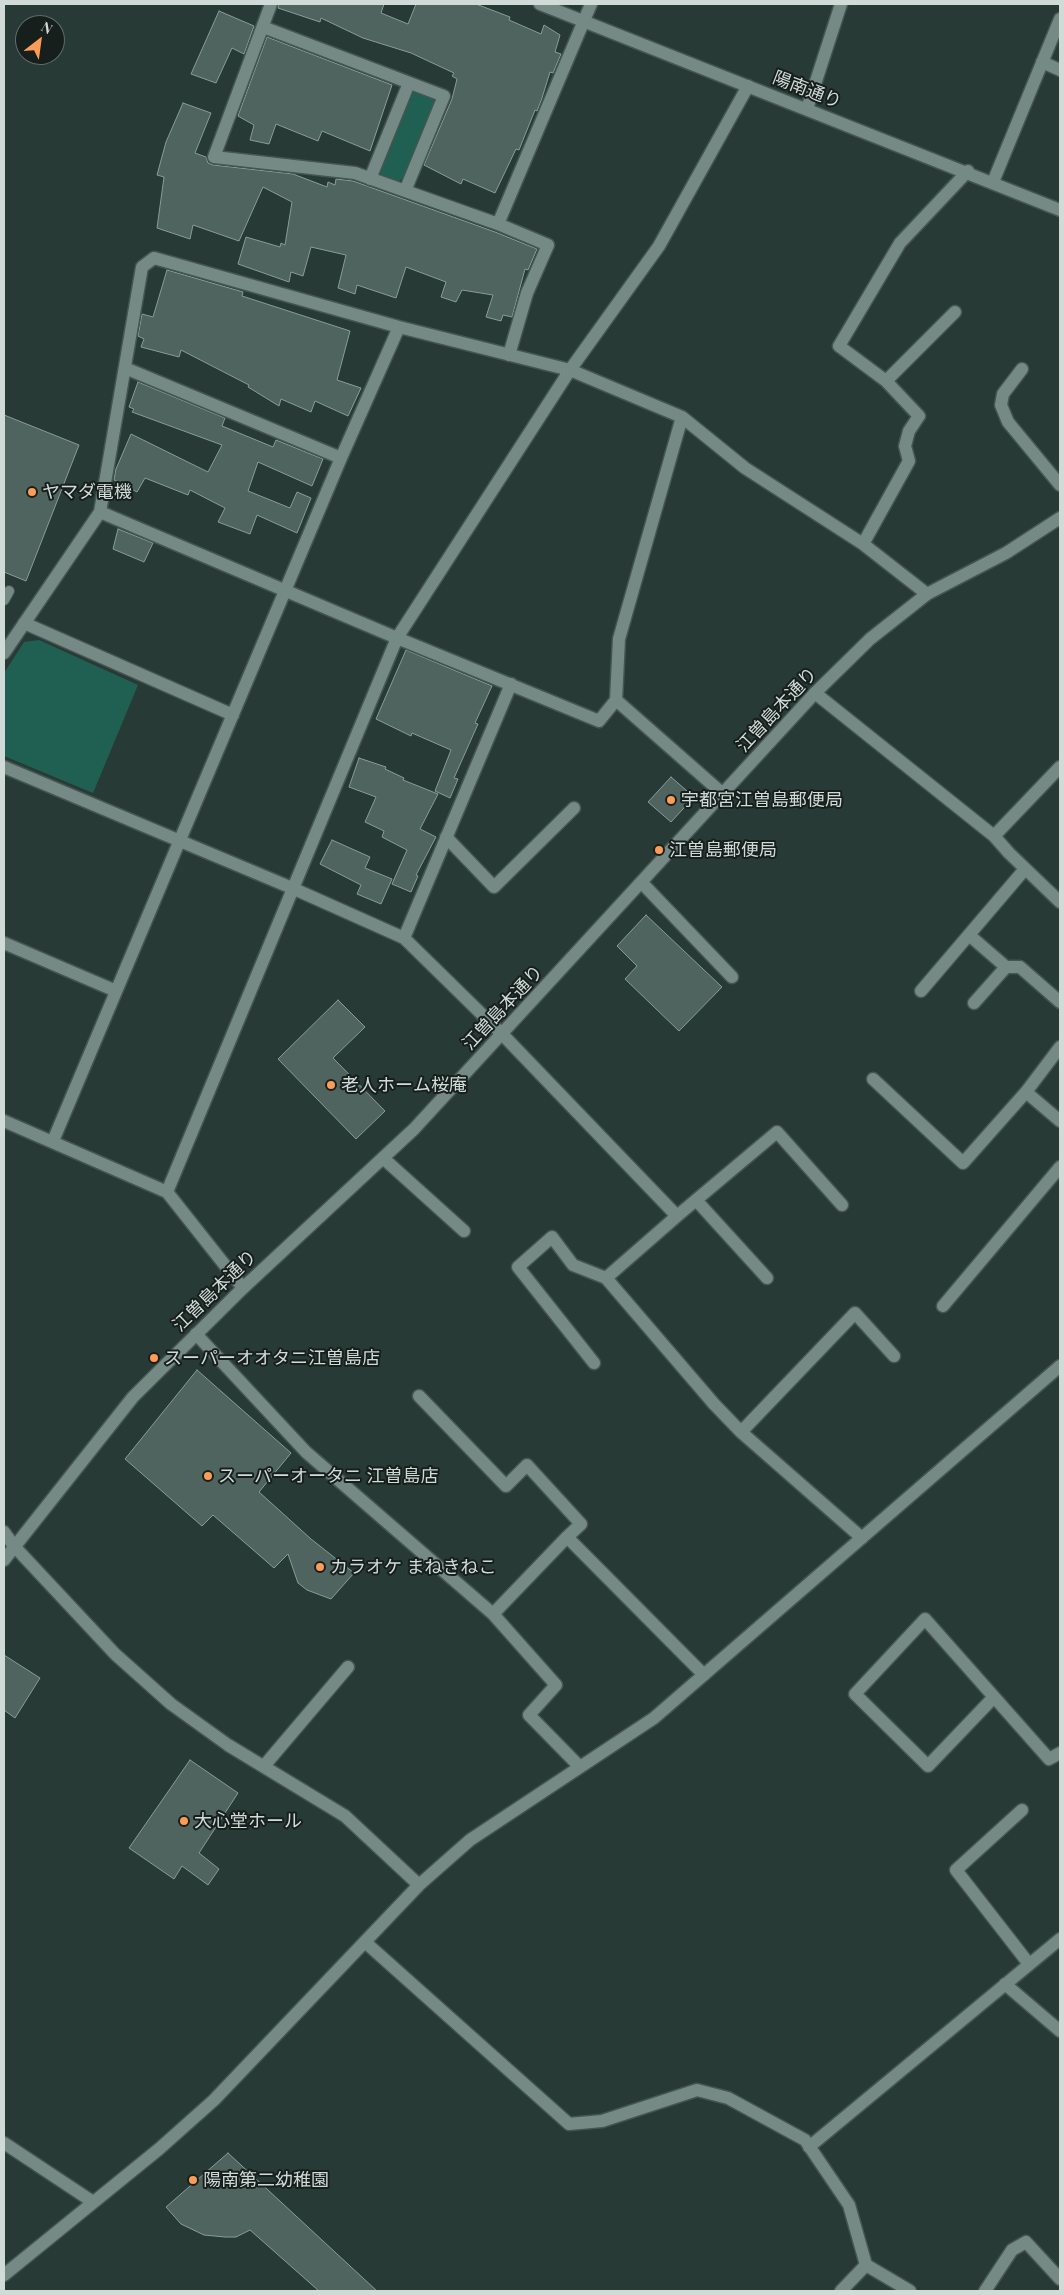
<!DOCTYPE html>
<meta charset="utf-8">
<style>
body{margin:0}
#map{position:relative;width:1064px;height:2295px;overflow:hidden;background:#283a35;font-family:"Playfair Display",serif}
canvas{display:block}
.frame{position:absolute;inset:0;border:5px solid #d0dbd8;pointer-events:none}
.north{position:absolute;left:15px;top:15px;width:50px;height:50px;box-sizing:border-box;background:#171f1d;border:1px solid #616a68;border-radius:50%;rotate:30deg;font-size:14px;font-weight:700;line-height:20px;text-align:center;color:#d0dbd8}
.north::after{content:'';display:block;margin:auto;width:18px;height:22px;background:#fd9c56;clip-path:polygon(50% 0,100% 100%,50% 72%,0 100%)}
</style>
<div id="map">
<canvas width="1064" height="2295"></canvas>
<div class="frame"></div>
<div class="north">N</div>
</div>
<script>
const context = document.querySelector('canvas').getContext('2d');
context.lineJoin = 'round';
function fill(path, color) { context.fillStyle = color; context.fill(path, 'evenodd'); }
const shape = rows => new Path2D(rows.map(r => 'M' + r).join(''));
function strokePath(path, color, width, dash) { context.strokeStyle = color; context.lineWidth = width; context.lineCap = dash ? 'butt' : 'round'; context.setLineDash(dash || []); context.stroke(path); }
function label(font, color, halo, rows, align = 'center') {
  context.font = font + ' "Playfair Display","Noto Sans JP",serif'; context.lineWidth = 4; context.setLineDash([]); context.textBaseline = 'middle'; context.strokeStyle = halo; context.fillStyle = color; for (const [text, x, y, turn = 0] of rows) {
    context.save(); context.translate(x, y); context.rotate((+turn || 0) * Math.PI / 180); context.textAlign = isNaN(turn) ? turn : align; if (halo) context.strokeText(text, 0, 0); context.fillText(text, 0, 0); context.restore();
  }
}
fill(shape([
 [416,89,432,96,435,102,403,178,398,182,381,175,379,169,410,93],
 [39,640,138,685,93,793,4,756,4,673,24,642]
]), '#1f6053');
const building = shape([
 [279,4,384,4,381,13,408,24,416,4,476,4,510,17,509,20,541,34,544,25,560,35,555,52,561,54,553,73,550,72,542,98,537,111,535,110,519,150,516,149,495,193,463,179,461,184,424,165,452,99,457,79,452,76,454,73,411,53,363,38,321,18,320,22,278,8,279,4],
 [219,11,254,26,244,54,232,48,216,83,191,74,219,11],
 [267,37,392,85,370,151,322,131,318,141,276,124,269,144,250,140,254,125,238,116,267,37],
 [183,103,211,113,195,153,206,157,208,163,213,165,293,174,327,187,328,182,335,185,336,179,353,181,495,232,537,249,528,270,525,269,512,317,503,315,501,321,486,317,493,295,462,290,456,302,441,297,446,282,406,267,396,298,357,285,355,294,338,288,346,255,311,247,303,276,291,272,289,282,238,264,246,237,280,247,281,243,285,245,292,202,263,187,239,241,193,225,190,239,157,228,164,177,157,175,166,142,183,103],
 [167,270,243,292,242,296,350,331,337,380,361,388,348,416,315,401,311,412,281,399,279,406,248,387,249,385,181,350,179,357,141,347,144,339,138,336,142,314,153,317,167,270],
 [138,382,225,418,222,426,273,447,276,440,323,459,312,486,258,462,248,491,290,508,297,492,311,498,297,533,257,515,250,534,218,522,225,508,190,490,188,495,145,478,137,492,114,480,116,469,131,434,208,472,222,445,132,412,134,409,129,407,138,382],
 [4,415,79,445,26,581,4,572,4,415],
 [118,529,153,543,144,562,113,549,118,529],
 [406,650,492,686,475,723,478,724,454,778,458,779,450,798,435,791,451,750,412,733,411,736,376,719,406,650],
 [359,758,386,767,385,769,404,778,403,780,438,794,420,829,436,837,416,875,418,876,411,892,392,884,407,850,382,837,384,831,365,822,376,797,349,787,359,758],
 [671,777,694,797,671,822,648,802,671,777],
 [332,840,370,857,365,868,392,879,381,904,357,894,361,885,320,864,332,840],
 [646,915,722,987,679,1031,625,979,637,966,617,946,646,915],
 [338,1000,365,1027,333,1058,385,1111,356,1139,278,1059,338,1000],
 [197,1370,291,1453,259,1492,311,1539,354,1573,331,1599,307,1590,298,1583,288,1554,274,1568,213,1515,202,1526,125,1459,197,1370],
 [4,1655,40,1678,15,1718,4,1710,4,1655],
 [190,1760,238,1793,199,1853,219,1869,208,1885,182,1866,174,1879,129,1848,190,1760],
 [228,2153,377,2291,319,2291,250,2230,236,2237,225,2237,204,2235,181,2224,166,2207,228,2153]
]);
fill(building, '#50645f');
strokePath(building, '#889d97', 1);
const service = shape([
 [4,600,9,591]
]);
const minor = shape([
 [271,4,214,157,355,173,498,224,591,4],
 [263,27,444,96,405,191],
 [1042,62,1060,70],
 [807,109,841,4],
 [370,179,409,83],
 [993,182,1060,19],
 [498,224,548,245,527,293,509,355],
 [125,368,341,458],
 [1022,369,1003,394,1001,405,1008,422,1060,485],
 [886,381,955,312],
 [100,512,397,638,599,721,616,700,619,639,682,417],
 [863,544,909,461,905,446,909,431,919,416,886,381,839,346,900,243,968,171],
 [24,623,233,715],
 [4,653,100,512,142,267,154,258,399,327,570,370,682,417,745,468,863,544,927,594],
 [815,693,994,836,1009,853,1060,902],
 [616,700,723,794],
 [4,767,292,888,404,938,503,1035,677,1216,606,1278,714,1404,741,1432,862,1538],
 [994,836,1060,767],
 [446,837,494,887,574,808],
 [642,883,732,977],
 [969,935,1006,967,1020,967,1060,1002],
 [404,938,511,684],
 [4,943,116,991],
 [921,991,1025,869],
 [974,1003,1006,967],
 [873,1079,963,1163,1026,1092,1060,1047],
 [1026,1092,1060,1121],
 [4,1121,167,1192,243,1288],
 [53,1141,341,458,399,327],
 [383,1158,464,1231],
 [167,1192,397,638,570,370,659,246,748,86],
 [696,1200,767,1278],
 [677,1216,777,1132,842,1205],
 [943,1306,1060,1167],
 [196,1334,306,1452,493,1614,567,1537,704,1675],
 [594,1363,518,1267,552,1237,573,1265,606,1278],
 [419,1396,506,1486,527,1465,581,1524,567,1537],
 [741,1432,855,1313,894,1356],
 [4,1532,14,1546,115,1654,171,1704,228,1745,345,1816,419,1885],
 [493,1614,556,1685,529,1715,580,1767],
 [994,1697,928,1766,855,1694,925,1619,1049,1759,1060,1753],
 [264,1766,348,1667],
 [1022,1810,956,1870,1029,1964],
 [365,1942,569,2124,602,2121,697,2090,728,2098,805,2140,849,2205,866,2265,910,2291],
 [1005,1984,1060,2031],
 [4,2143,93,2202],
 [809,2147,1060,1939],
 [4,2275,159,2149,214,2100,419,1885,470,1840,654,1718,1060,1366],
 [841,2291,866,2265],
 [985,2291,1012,2250,1026,2242,1060,2279]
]);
const tertiary = shape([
 [540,4,1060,210],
 [4,1560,133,1397,243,1288,414,1129,815,693,870,639,927,594,1006,553,1060,518]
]);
strokePath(service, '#455551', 12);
strokePath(minor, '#455551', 15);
strokePath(tertiary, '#455551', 15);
strokePath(service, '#768a85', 10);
strokePath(minor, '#768a85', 12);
strokePath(tertiary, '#768a85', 12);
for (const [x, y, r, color] of [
 [32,492,5,"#fd9c56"],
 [671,800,5,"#fd9c56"],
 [659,850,5,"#fd9c56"],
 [331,1085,5,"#fd9c56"],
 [154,1358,5,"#fd9c56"],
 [208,1476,5,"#fd9c56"],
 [320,1567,5,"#fd9c56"],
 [184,1821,5,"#fd9c56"],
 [193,2180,5,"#fd9c56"]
]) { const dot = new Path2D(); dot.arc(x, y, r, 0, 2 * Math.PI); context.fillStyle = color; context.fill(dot); strokePath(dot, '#171f1d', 2); }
label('18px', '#d0dbd8', '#171f1d', [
 ["陽南通り",807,90,21],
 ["江曽島本通り",777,710,-47],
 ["江曽島本通り",503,1008,-47],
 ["江曽島本通り",215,1291,-44]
]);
label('18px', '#d0dbd8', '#171f1d', [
 ["ヤマダ電機",42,492],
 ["宇都宮江曽島郵便局",681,800],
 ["江曽島郵便局",669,850],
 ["老人ホーム桜庵",341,1085],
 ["スーパーオオタニ江曽島店",164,1358],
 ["スーパーオータニ 江曽島店",218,1476],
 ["カラオケ まねきねこ",330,1567],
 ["大心堂ホール",194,1821],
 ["陽南第二幼稚園",203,2180]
], 'left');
</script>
